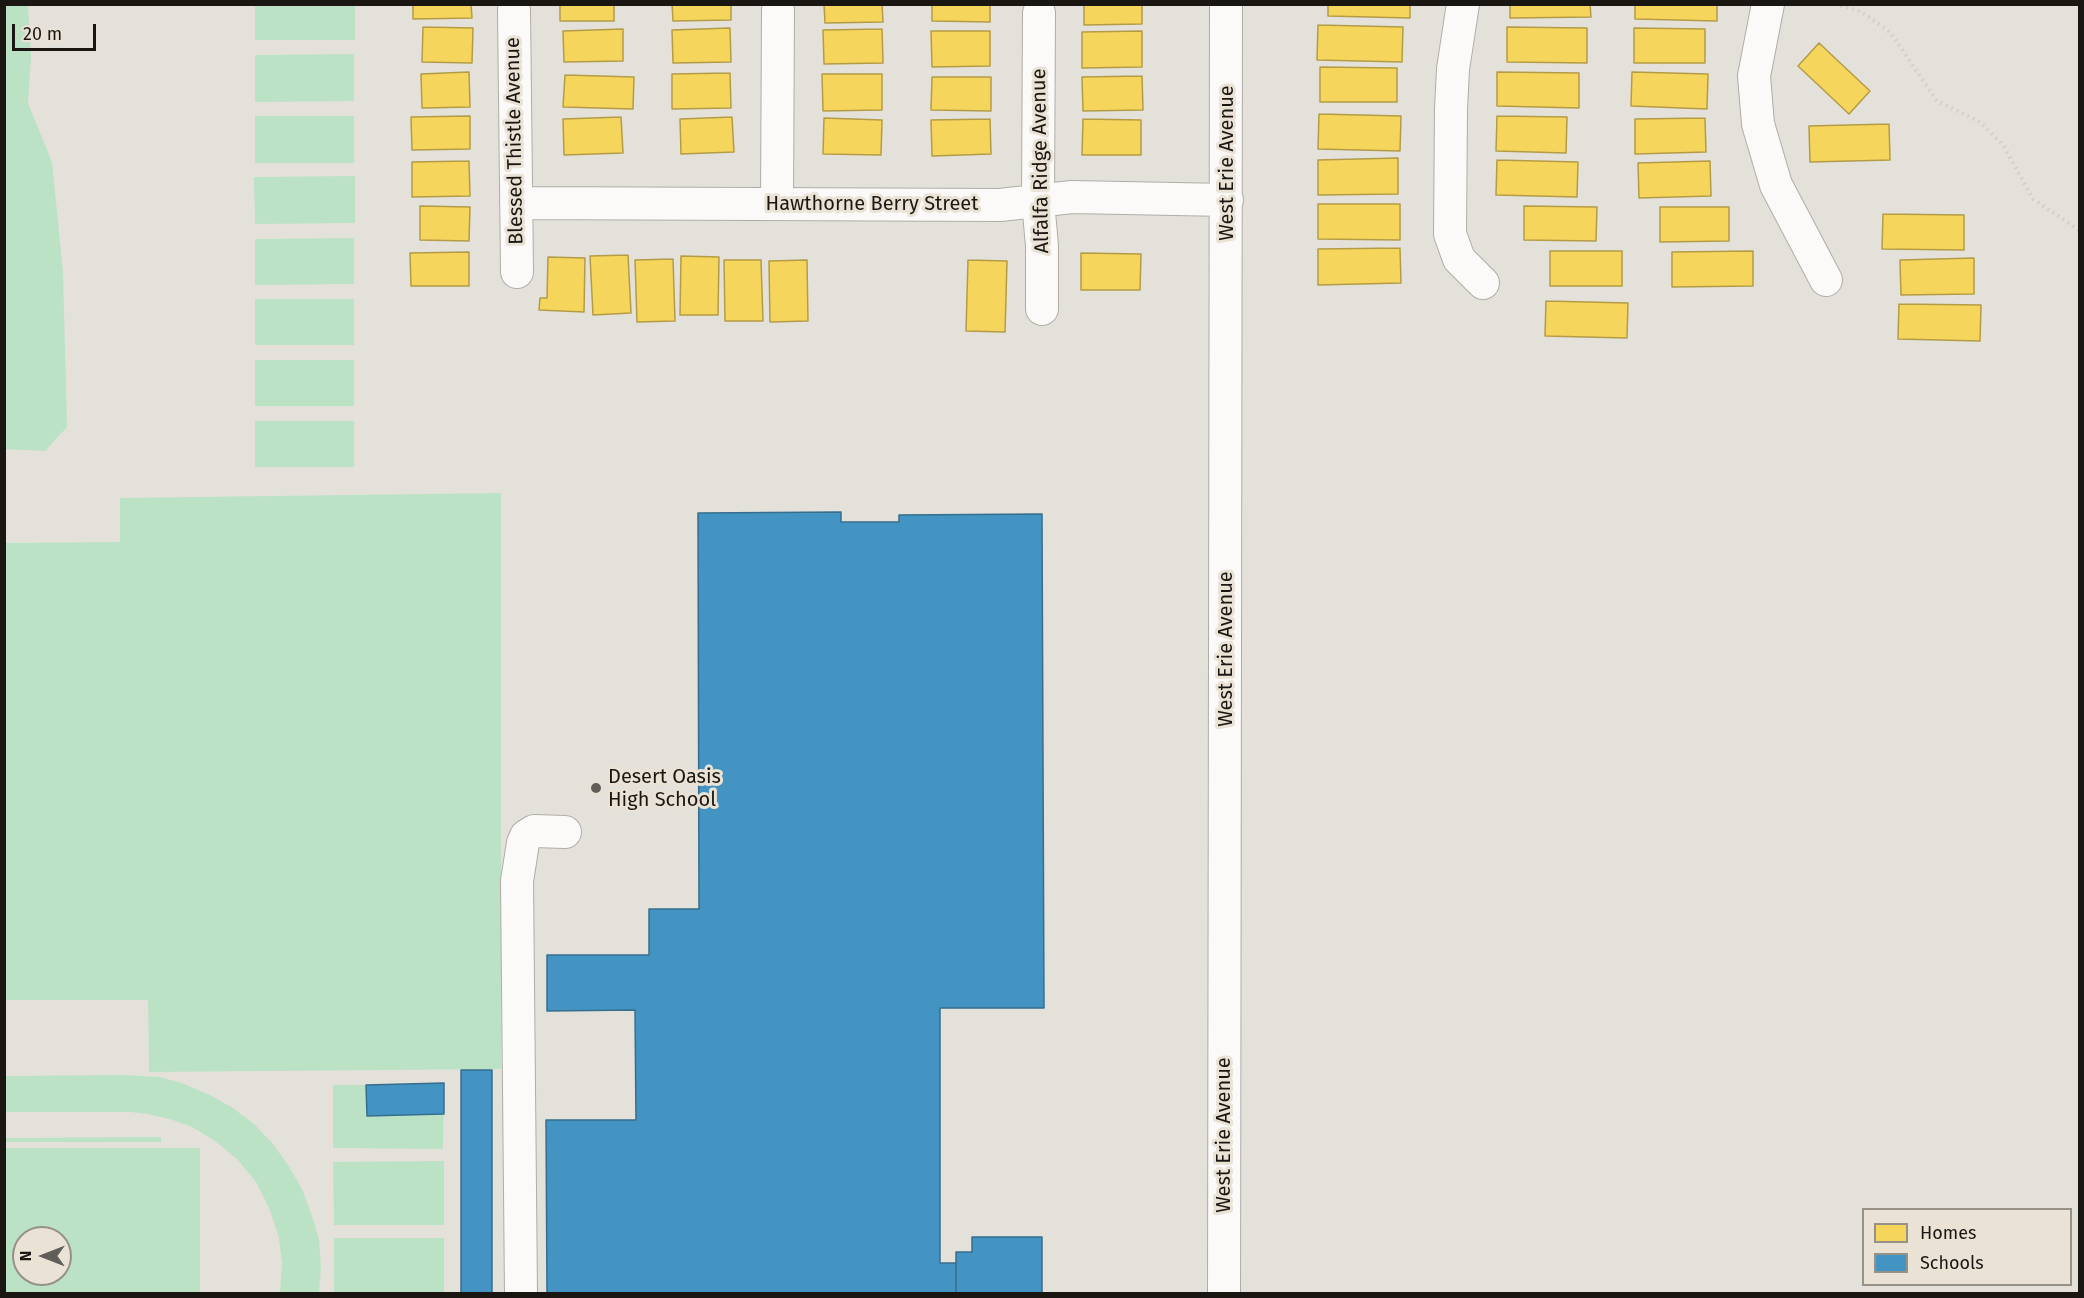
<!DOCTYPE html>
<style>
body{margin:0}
#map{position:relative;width:2084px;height:1298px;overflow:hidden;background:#e4e1da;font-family:"Fira Sans",sans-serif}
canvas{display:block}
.frame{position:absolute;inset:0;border:6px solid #1a1713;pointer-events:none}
.legend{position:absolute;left:1862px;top:1208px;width:210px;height:78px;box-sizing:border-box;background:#e9e2d5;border:2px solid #969187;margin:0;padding:8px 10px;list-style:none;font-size:18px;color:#1a1713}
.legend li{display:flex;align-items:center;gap:12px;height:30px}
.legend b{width:30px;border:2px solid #969187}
.north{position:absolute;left:12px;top:1226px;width:60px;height:60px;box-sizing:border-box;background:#e9e2d5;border:2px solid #969187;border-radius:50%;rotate:270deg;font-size:16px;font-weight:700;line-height:24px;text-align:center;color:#1a1713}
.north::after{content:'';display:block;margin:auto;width:21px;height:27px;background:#615e59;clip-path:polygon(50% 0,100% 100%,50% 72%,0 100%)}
.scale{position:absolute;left:12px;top:24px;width:84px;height:27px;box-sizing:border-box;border:3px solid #1a1713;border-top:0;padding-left:8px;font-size:18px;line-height:21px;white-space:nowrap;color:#1a1713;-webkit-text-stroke:4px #e9e2d5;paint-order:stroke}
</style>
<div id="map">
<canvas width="2084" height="1298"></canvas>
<div class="frame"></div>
<ul class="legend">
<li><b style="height:16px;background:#f6d55c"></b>Homes</li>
<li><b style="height:16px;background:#4393c3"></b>Schools</li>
</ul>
<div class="north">N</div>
<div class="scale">20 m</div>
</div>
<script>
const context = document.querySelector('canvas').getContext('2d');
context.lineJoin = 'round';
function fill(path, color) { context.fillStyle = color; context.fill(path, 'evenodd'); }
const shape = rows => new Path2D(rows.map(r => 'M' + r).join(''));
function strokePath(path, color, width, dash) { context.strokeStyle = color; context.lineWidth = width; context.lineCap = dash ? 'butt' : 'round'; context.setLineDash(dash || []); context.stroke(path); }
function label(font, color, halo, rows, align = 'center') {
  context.font = font + ' "Fira Sans",sans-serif'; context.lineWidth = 6; context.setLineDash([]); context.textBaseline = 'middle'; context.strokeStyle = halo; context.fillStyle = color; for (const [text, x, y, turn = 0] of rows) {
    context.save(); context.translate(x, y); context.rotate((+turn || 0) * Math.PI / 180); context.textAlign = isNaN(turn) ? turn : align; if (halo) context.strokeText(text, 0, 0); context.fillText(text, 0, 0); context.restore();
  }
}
fill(shape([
 [5,4,28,5,31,57,28,103,52,162,63,272,67,427,45,451,5,449],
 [255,5,355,5,355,40,255,40],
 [354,54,354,101,255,102,255,55],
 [255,116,354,116,354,163,255,163],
 [355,176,355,223,255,224,254,177],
 [354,238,354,284,255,285,255,239],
 [255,299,354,299,354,345,255,345],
 [255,360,354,360,354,406,255,406],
 [255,421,354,421,354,467,255,467],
 [501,493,501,1069,149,1072,148,1000,5,1000,5,543,120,542,120,498],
 [124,1075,159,1077,182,1083,210,1095,233,1108,254,1124,273,1144,290,1168,303,1191,314,1222,319,1240,321,1267,319,1293,280,1293,282,1264,279,1238,269,1208,256,1182,237,1159,215,1141,192,1127,170,1119,147,1114,131,1112,5,1112,5,1076],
 [333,1085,444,1085,443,1149,333,1148],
 [161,1137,161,1142,4,1142,5,1138],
 [4,1148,200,1148,200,1293,5,1293],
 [24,1238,60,1238,60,1274,24,1274],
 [444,1161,444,1225,334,1225,333,1162],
 [334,1238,444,1238,444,1293,334,1293]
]), '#bce2c6');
const homes = shape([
 [413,4,471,4,472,18,413,19,413,4],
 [560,4,614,4,614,21,560,21,560,4],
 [672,4,731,4,731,20,673,21,672,4],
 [824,4,882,4,883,22,825,23,824,4],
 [932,4,990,4,990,22,932,21,932,4],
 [1084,4,1142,4,1142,24,1084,25,1084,4],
 [1328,4,1410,4,1410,18,1328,16,1328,4],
 [1510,4,1590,4,1591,17,1510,18,1510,4],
 [1635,4,1717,4,1717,21,1635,19,1635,4],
 [1318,25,1403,27,1402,62,1317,60,1318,25],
 [423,27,473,28,472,63,422,62,423,27],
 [1507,27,1587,28,1587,63,1507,62,1507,27],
 [730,28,731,62,673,63,672,30,730,28],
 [1634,28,1705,29,1705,63,1634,63,1634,28],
 [623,29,623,61,564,62,563,31,623,29],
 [882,29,883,63,824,64,823,30,882,29],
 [931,31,990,31,990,66,932,67,931,31],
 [1142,31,1142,67,1082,68,1082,32,1142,31],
 [1819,43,1870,91,1849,114,1798,66,1819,43],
 [1320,67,1397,68,1397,102,1320,102,1320,67],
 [469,72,470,107,422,108,421,74,469,72],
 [1497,72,1579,73,1579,108,1497,106,1497,72],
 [1632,72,1708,74,1707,109,1631,106,1632,72],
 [730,73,731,108,672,109,672,74,730,73],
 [822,74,882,74,882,110,823,111,822,74],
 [565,75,634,77,633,109,563,107,565,75],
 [1142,76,1143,110,1083,111,1082,77,1142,76],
 [932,77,991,77,991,111,931,110,932,77],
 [1319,114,1401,116,1400,151,1318,149,1319,114],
 [470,116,470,149,412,150,411,117,470,116],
 [1497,116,1567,117,1566,153,1496,151,1497,116],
 [621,117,623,153,564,155,563,119,621,117],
 [732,117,734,152,681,154,680,119,732,117],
 [824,118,882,120,881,155,823,154,824,118],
 [1705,118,1706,152,1635,154,1635,119,1705,118],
 [990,119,991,154,932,156,931,120,990,119],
 [1083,119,1141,120,1141,155,1082,155,1083,119],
 [1889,124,1890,160,1810,162,1809,126,1889,124],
 [1398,158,1398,194,1318,195,1318,160,1398,158],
 [1497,160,1578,162,1577,197,1496,195,1497,160],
 [469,161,470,196,412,197,412,162,469,161],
 [1710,161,1711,196,1639,198,1638,163,1710,161],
 [1318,204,1400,204,1400,240,1318,239,1318,204],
 [420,206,470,207,469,241,420,240,420,206],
 [1524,206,1597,207,1596,241,1524,240,1524,206],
 [1660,207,1729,207,1729,241,1660,242,1660,207],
 [1883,214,1964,215,1964,250,1882,249,1883,214],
 [1400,248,1401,283,1318,285,1318,249,1400,248],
 [1550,251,1622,251,1622,286,1550,286,1550,251],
 [1753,251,1753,286,1672,287,1672,252,1753,251],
 [469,252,469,286,411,286,410,253,469,252],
 [1081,253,1141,254,1140,290,1081,290,1081,253],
 [628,255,631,313,593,315,590,256,628,255],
 [681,256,719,257,718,315,680,315,681,256],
 [548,257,585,258,584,312,539,310,540,298,547,298,548,257],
 [1974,258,1974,294,1901,295,1900,260,1974,258],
 [673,259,675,321,637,322,635,260,673,259],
 [724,260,761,260,763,321,725,321,724,260],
 [807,260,808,321,770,322,769,261,807,260],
 [968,260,1007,261,1005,332,966,331,968,260],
 [1546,301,1628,303,1627,338,1545,336,1546,301],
 [1899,304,1981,305,1980,341,1898,339,1899,304]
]);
fill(homes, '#f6d55c');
strokePath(homes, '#b49c46', 1.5);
const schools = shape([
 [841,512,841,522,899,522,899,515,1042,514,1044,1008,940,1008,940,1263,956,1263,956,1294,547,1294,546,1120,636,1120,635,1010,547,1011,547,955,649,955,649,909,699,909,698,513,841,512],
 [461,1070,492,1070,492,1294,461,1294,461,1070],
 [444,1083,444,1114,367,1116,366,1085,444,1083],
 [972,1237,1042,1237,1042,1294,956,1294,956,1252,972,1252,972,1237]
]);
fill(schools, '#4393c3');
strokePath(schools, '#376e8e', 1.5);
const minor = shape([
 [1463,4,1453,69,1451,109,1450,234,1459,259,1483,283],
 [1768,4,1754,76,1758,124,1776,185,1826,280],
 [514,10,517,272],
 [1039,13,1038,201,1042,246,1042,309],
 [516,203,1000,205,1072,197,1227,200],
 [777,204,778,10],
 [521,1294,517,881,523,843,526,836,534,831,565,832],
 [1224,1294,1226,4]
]);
strokePath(minor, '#b0ada8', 34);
strokePath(shape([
 [1835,4,1860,11,1890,32,1937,101,1980,122,2003,145,2033,199,2080,231]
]), '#cfcdcc', 4, [1.5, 4.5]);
strokePath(minor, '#fbfaf9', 32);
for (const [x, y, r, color] of [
 [596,788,6,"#615e59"]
]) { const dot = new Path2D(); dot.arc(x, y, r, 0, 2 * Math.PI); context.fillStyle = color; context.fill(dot); strokePath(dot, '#e9e2d5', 2); }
label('20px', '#1a1713', '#e9e2d5', [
 ["Blessed Thistle Avenue",515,141,-91],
 ["Alfalfa Ridge Avenue",1041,161,-91],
 ["West Erie Avenue",1227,163,-90],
 ["Hawthorne Berry Street",872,204],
 ["West Erie Avenue",1226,649,-90],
 ["West Erie Avenue",1224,1135,-90]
]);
label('20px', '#1a1713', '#e9e2d5', [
 ["Desert Oasis",608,777],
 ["High School",608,800]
], 'left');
</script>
